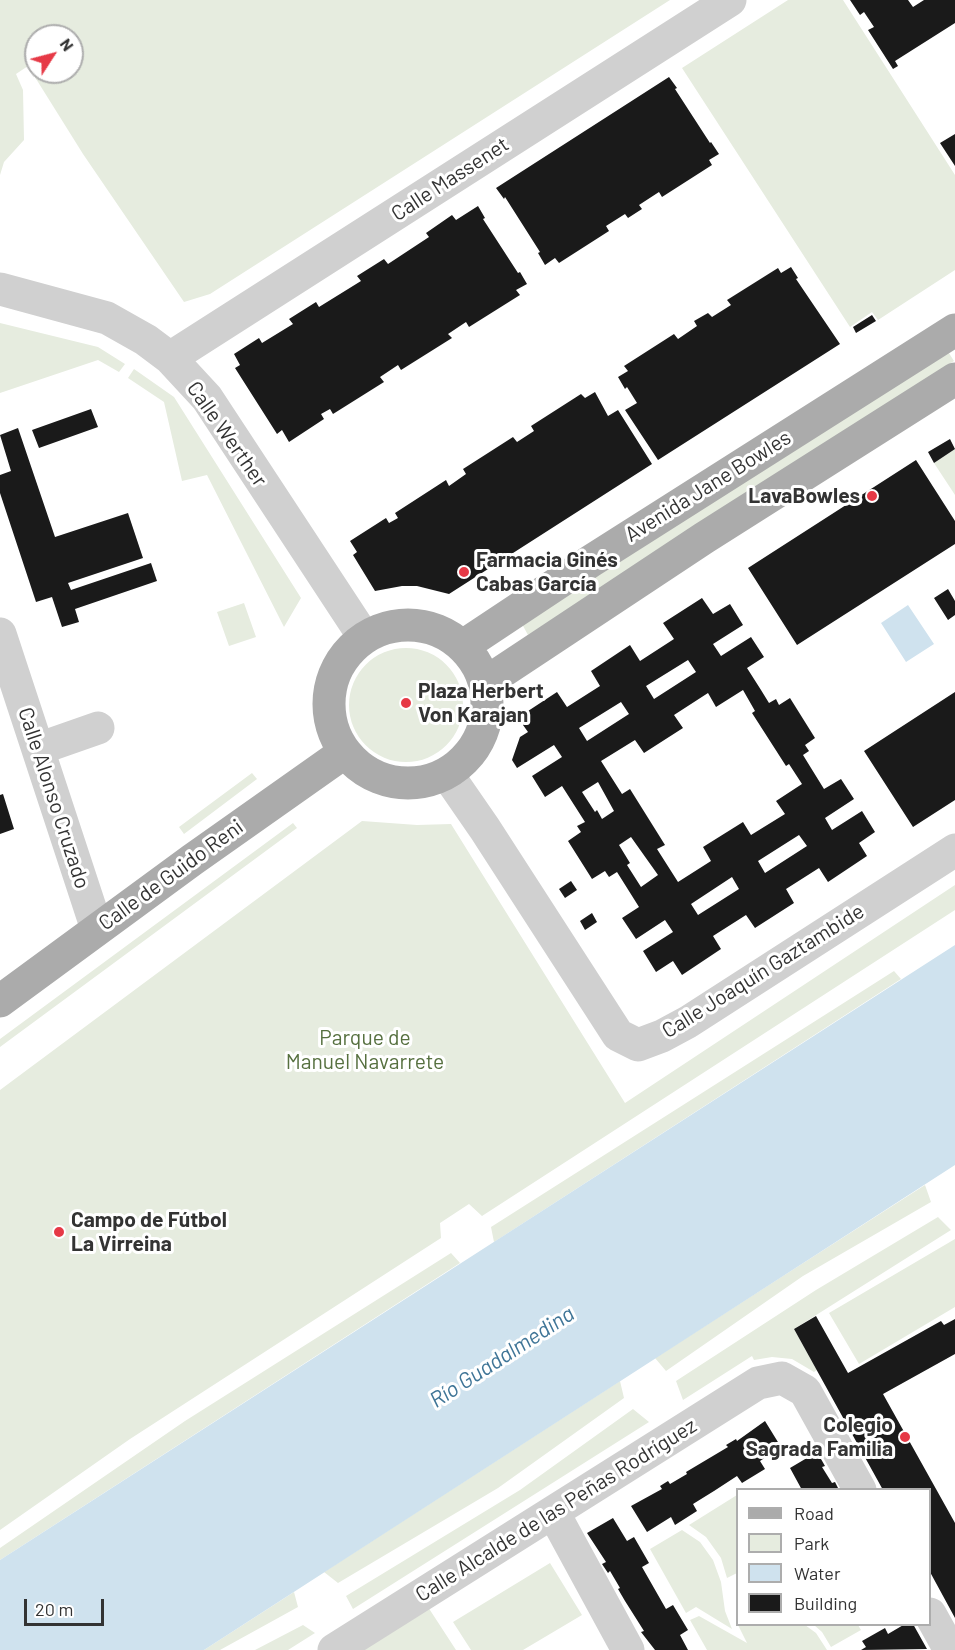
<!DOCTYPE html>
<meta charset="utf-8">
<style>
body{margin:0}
#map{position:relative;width:955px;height:1650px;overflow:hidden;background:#fff;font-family:Barlow,sans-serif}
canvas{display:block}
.legend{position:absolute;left:736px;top:1488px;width:195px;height:138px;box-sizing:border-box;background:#fff;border:2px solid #adadad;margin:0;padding:8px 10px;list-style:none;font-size:18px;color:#333}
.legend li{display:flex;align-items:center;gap:12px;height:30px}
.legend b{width:30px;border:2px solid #adadad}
.north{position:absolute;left:24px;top:24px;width:60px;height:60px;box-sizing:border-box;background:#fff;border:2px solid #adadad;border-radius:50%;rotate:54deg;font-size:16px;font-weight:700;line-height:24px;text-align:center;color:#333}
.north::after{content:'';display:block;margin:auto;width:21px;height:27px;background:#e63946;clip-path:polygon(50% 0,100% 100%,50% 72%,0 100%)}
.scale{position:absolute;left:24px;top:1599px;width:80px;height:27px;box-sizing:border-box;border:3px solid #333;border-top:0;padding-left:8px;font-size:18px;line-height:21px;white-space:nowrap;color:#333;-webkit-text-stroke:4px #fff;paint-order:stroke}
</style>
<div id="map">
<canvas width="955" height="1650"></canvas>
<ul class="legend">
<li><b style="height:8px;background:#ababab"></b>Road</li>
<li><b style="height:16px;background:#e6ecdf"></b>Park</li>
<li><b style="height:16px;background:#cfe2ee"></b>Water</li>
<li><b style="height:16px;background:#1a1a1a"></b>Building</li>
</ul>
<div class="north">N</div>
<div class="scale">20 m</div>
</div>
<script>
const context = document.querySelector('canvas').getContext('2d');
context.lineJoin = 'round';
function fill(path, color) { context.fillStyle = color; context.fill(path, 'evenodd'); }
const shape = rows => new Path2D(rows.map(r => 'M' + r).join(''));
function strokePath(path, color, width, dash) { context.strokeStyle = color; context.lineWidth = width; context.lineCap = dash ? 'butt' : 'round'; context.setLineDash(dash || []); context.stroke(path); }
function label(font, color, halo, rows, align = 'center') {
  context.font = font + ' Barlow,sans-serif'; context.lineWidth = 6; context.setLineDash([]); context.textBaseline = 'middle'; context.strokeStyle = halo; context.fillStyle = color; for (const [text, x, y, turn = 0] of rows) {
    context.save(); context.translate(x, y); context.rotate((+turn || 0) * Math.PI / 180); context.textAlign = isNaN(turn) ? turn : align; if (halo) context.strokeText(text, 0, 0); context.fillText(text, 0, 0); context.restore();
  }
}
fill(shape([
 [0,0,670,0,210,294,184,302,83,154,28,66,16,74,23,90,24,140,4,162,0,175],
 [36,36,72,36,72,72,36,72],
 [788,0,843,0,955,175,955,270,878,320,872,312,850,327,682,68],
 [0,323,98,347,125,364,119,372,98,360,0,393],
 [947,350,954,361,528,635,522,624],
 [134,369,174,397,301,598,284,627,207,475,182,481,164,402,128,378],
 [955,449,955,495,934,463],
 [244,603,256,637,229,646,217,612],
 '349 705a57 57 0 1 1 114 0a57 57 0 1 1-114 0Z',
 [252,773,257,779,184,834,179,827],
 [362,821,417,825,451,824,625,1103,955,885,955,910,482,1216,469,1204,440,1223,441,1238,130,1439,0,1530,0,1090],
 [293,823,297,828,0,1047,0,1039],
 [894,971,901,979,494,1242,491,1227],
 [925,1185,931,1202,803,1276,666,1371,655,1358],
 [938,1217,951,1230,794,1329,817,1370,814,1372,792,1359,772,1357,754,1360,752,1356,683,1400,676,1381,816,1290],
 [955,1239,955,1307,859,1364,829,1313],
 [451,1253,460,1263,0,1560,0,1548,185,1421],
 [620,1381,624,1398,498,1488,338,1583,324,1572],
 [633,1409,649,1422,353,1609,346,1596,520,1490],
 [737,1495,737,1573,727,1578,721,1558,706,1537,689,1525],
 [682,1530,700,1542,713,1560,721,1582,725,1611,732,1629,696,1607,686,1613,650,1549],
 [550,1563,582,1615,523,1650,471,1650,453,1622],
 [294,1592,298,1607,220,1650,204,1650],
 [428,1607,456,1650,361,1650],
 [699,1616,747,1643,738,1625,805,1625,816,1633,827,1650,707,1650,690,1620],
 [303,1625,315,1633,288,1650,255,1650],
 [814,1625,858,1625,861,1630,831,1647,822,1632]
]), '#e6ecdf');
fill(shape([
 [908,605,934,644,906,662,881,623],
 [955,945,955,1165,204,1650,0,1650,0,1560]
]), '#cfe2ee');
fill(shape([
 [850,0,908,0,913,7,924,0,955,0,955,23,895,61,898,66,893,69,868,30,874,27,864,12,860,15],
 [669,77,677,88,675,89,710,143,711,142,719,154,709,160,712,165,662,197,659,192,639,205,642,209,628,218,625,214,606,226,609,231,559,263,555,258,545,265,538,253,540,252,505,197,504,199,496,188],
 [955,134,955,166,940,143],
 [478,206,485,218,483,219,518,273,520,272,527,284,516,290,520,295,469,327,466,322,448,334,452,338,401,370,398,365,380,377,384,382,333,414,330,409,321,414,324,419,289,442,282,430,277,434,235,368,240,365,234,354,259,338,262,343,293,324,289,319,316,302,319,307,361,281,357,276,384,259,388,264,429,237,426,233,452,215,456,220],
 [791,267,798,278,796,279,840,344,658,460,625,410,637,403,627,387,625,389,618,377,628,371,624,366,674,334,678,339,697,326,694,321,708,313,712,317,731,305,727,300,778,268,781,273],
 [872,315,876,321,856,333,853,327],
 [595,392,608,416,618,410,652,464,449,594,417,586,402,586,375,591,353,555,357,552,350,541,386,518,389,523,398,518,395,513,446,480,449,486,466,474,463,469,513,437,517,442,534,431,531,426,581,394,585,398],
 [91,409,98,427,39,448,32,430],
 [18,428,55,537,128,513,143,558,68,583,71,590,151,563,157,581,75,609,79,622,62,627,52,597,36,602,0,493,0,475,11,471,0,435],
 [950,439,955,449,934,463,928,452],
 [916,460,955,521,955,544,797,645,748,568],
 [948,589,955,601,955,615,948,620,934,598],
 [702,598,713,614,730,604,743,625,713,644,721,656,751,637,764,657,747,668,761,690,769,703,776,699,779,705,790,698,815,738,805,745,809,751,803,755,811,768,824,789,841,779,854,799,825,818,832,830,862,811,875,832,859,843,867,856,828,882,819,868,786,889,794,903,755,928,746,915,713,936,721,949,682,975,673,961,656,972,643,951,673,932,665,920,636,939,622,918,639,907,617,872,609,877,605,871,592,879,568,841,581,832,577,826,585,822,562,786,545,797,532,776,562,757,554,745,517,768,512,760,520,737,528,732,523,725,525,713,557,692,567,707,600,686,591,671,630,645,640,661,674,639,663,623],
 [688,660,696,672,654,699,646,686],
 [743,690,755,711,752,713,786,766,789,764,802,784,776,801,785,814,751,835,743,822,703,847,711,861,678,882,657,849,665,845,630,789,622,794,601,761,635,740,644,753,683,728,674,715,708,693,716,707],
 [621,702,629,714,587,741,579,728],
 [598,782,614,811,602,819,597,810,595,812,582,792],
 [799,835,807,846,765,873,758,861],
 [631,837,658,875,641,887,627,865,630,863,619,845],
 [732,877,739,889,698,915,691,904],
 [955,692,955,800,913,827,864,751],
 [3,794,14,829,0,834,0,795],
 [571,881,577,890,565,898,559,889],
 [592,913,597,922,585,930,580,921],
 [816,1316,848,1373,941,1321,944,1325,955,1319,955,1354,883,1394,955,1523,955,1618,930,1572,930,1490,883,1490,794,1329],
 [765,1421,781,1447,760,1461,765,1469,742,1483,737,1476,714,1491,693,1504,697,1511,675,1525,671,1517,647,1532,631,1506,662,1489,660,1486,668,1481,670,1484,687,1474,686,1472,728,1447,726,1445,736,1439,737,1441],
 [817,1452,825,1466,822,1467,832,1483,835,1482,839,1490,802,1490,790,1468],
 [613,1518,627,1541,634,1537,649,1563,642,1567,666,1609,673,1605,688,1630,680,1635,688,1650,655,1650,641,1632,644,1631,625,1601,618,1589,620,1588,610,1571,608,1573,602,1564,606,1562,587,1533],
 [905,1624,913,1624,927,1649,861,1650,866,1647,862,1641,885,1628,888,1634]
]), '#1a1a1a');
strokePath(shape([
 [0,289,107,318,146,340,170,358,207,398,364,637],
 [170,358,730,0],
 [0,634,97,929],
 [38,749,98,728],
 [447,774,485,829,618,1035,638,1045,662,1036,688,1022,955,850],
 [553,1512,628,1650],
 [930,1614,950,1650],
 [334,1650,758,1383,782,1378,805,1391,860,1490]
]), '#d0d0d0', 33);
strokePath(shape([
 '329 704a79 79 0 1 1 158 0a79 79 0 1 1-158 0Z',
 [463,646,591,561,955,330],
 [485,683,704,538,955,379],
 [0,1001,192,860,345,752]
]), '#ababab', 33);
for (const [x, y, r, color] of [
 [872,496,6,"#e63946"],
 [464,572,6,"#e63946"],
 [406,703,6,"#e63946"],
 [59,1232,6,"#e63946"],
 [905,1437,6,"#e63946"]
]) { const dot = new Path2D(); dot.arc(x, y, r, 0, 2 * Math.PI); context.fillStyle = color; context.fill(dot); strokePath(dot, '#fff', 2); }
label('21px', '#333', '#fff', [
 ["Calle Massenet",450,179,-33],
 ["Calle Werther",227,434,55],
 ["Avenida Jane Bowles",708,486,-32],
 ["Calle Alonso Cruzado",54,798,72],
 ["Calle de Guido Reni",171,875,-36],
 ["Calle Joaquín Gaztambide",763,971,-32],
 ["Calle Alcalde de las Peñas Rodríguez",556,1510,-32]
]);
label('bold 21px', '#333', '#fff', [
 ["LavaBowles",860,496,"right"],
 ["Farmacia Ginés",476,560],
 ["Cabas García",476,584],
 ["Plaza Herbert",418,691],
 ["Von Karajan",418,715],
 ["Campo de Fútbol",71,1220],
 ["La Virreina",71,1244],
 ["Colegio",893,1425,"right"],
 ["Sagrada Familia",893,1449,"right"]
], 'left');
label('21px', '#56703f', '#fff', [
 ["Parque de",365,1038],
 ["Manuel Navarrete",365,1062]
]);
label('italic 22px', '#3f7597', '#fff', [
 ["Río Guadalmedina",502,1357,-33]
]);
</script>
